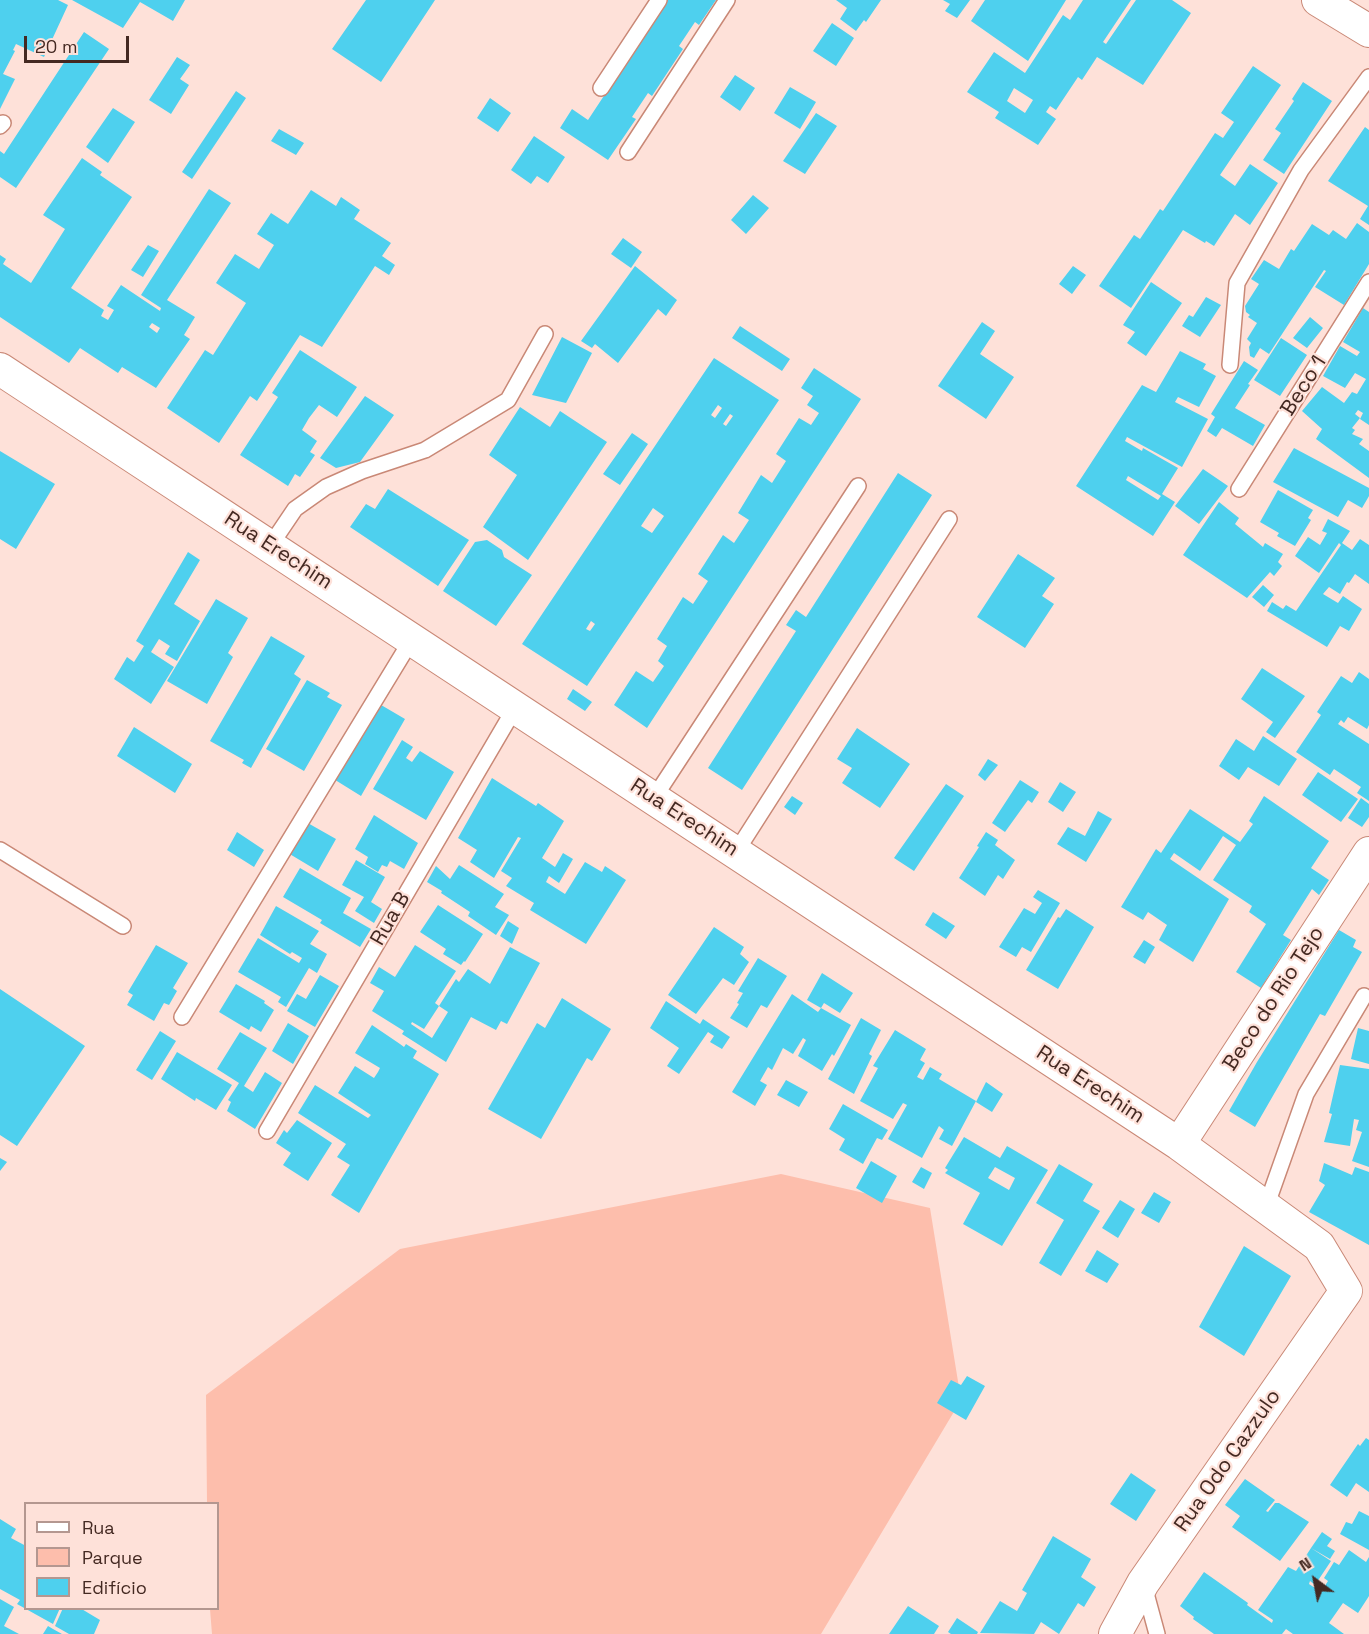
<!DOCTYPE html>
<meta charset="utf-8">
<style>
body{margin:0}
#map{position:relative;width:1369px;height:1634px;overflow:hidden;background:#fee1d9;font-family:"Space Grotesk",sans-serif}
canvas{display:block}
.legend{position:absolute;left:24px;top:1502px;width:195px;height:108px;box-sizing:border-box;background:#fee1d9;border:2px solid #b49790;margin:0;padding:8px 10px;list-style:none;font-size:18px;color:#442922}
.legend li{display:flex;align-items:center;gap:12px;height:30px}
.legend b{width:30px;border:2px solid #b49790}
.north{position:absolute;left:1285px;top:1550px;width:60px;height:60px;-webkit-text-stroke:4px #fee1d9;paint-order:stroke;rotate:328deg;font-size:16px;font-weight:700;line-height:24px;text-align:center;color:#442922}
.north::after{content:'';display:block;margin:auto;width:21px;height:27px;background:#442922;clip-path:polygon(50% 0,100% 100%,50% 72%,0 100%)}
.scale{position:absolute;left:24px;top:36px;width:105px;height:27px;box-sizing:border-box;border:3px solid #442922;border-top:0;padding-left:8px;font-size:18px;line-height:21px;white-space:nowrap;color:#442922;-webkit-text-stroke:4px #fee1d9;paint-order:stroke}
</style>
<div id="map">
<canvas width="1369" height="1634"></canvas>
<ul class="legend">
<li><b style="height:8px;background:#fff"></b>Rua</li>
<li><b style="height:16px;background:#fdbeac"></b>Parque</li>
<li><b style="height:16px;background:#4ed0ee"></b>Edifício</li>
</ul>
<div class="north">N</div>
<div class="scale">20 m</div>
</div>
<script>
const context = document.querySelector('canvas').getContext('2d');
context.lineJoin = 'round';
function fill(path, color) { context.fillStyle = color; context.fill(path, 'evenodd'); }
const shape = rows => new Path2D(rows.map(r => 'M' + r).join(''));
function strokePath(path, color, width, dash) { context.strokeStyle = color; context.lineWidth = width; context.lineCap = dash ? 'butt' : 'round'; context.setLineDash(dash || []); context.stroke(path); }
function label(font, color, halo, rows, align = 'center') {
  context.font = font + ' "Space Grotesk",sans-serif'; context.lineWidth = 4.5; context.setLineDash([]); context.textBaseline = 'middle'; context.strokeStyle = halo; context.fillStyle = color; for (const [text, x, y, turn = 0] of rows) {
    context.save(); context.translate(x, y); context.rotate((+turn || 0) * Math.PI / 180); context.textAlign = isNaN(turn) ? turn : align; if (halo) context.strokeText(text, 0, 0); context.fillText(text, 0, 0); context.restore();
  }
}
fill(shape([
 [781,1174,930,1208,961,1400,821,1634,212,1634,210,1609,218,1608,218,1504,207,1503,206,1395,400,1249]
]), '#fdbeac');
fill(shape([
 [0,0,58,0,68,5,44,57,16,44,13,50,15,51,3,74,15,79,0,109],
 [72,0,185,0,173,21,140,2,123,28],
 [366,0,435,0,381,82,332,49],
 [667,0,716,0,699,25,695,22,679,46,683,49,652,96,648,93,632,117,636,119,608,160,560,128,572,109,588,120],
 [836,0,881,0,866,22,864,20,856,31,840,19,847,8],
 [943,0,970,0,957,18,945,11,950,4],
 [985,0,1066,0,1028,61,971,21],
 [1083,0,1131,0,1103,42,1106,44,1136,0,1172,0,1191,13,1143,85,1097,57,1082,80,1078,77,1056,110,1050,106,1046,112,1056,119,1038,145,995,118,999,112,967,92,994,52,1025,73,1063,15,1070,20],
 [1014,88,1033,100,1025,113,1007,101],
 [832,23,854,38,836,66,813,51],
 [84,32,109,49,16,188,0,177,0,151,4,154],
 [177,57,190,65,180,79,189,85,171,114,149,100],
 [1253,66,1281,85,1220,175,1235,186,1250,164,1278,183,1250,225,1235,214,1214,246,1206,241,1205,243,1183,230,1131,308,1099,286,1134,235,1140,239,1160,209,1163,211,1215,133,1223,138,1234,122,1221,113],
 [735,75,755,88,740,111,720,97],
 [1303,82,1332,101,1284,174,1263,160,1281,133,1275,129,1294,101,1292,99],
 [790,87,816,102,800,129,774,113],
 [236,91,246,98,192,179,182,172],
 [490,98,511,113,498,132,477,118],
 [113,108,135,122,108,163,86,147],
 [816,113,837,126,805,174,783,161],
 [1365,127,1369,130,1369,225,1360,219,1368,206,1328,181],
 [279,129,304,143,296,155,271,141],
 [534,136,565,157,548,183,537,176,531,184,511,170],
 [82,158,102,172,100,175,132,197,71,288,104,310,101,316,108,320,114,310,107,306,121,285,160,311,161,308,141,295,209,189,231,203,167,300,195,317,184,335,190,339,156,388,122,367,118,373,80,348,69,363,0,317,0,255,6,259,3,264,31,283,65,229,43,215],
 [152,323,160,328,157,333,149,327],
 [311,190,336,206,341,197,360,210,354,219,391,243,382,256,395,265,389,275,375,266,322,347,300,335,257,401,250,396,219,443,167,408,205,350,213,355,246,303,216,283,235,254,259,269,274,245,257,234,271,213,288,224],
 [753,195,769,208,746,234,731,220],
 [1357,223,1369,232,1369,264,1344,305,1315,287,1326,271,1324,270,1269,354,1260,348,1254,358,1250,356,1249,347,1251,343,1247,339,1257,323,1248,317,1250,315,1246,312,1245,306,1259,284,1251,279,1264,260,1279,269,1291,249,1294,251,1312,224,1329,235,1333,230,1346,239],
 [623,238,642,252,631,268,611,254],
 [148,245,159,251,143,277,131,270],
 [635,266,677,300,666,316,658,309,618,363,595,344,592,348,581,341],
 [1073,266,1086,275,1072,294,1059,284],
 [1151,282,1182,303,1146,356,1127,343,1135,332,1123,325],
 [1206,297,1221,305,1200,337,1182,326,1189,315,1193,317],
 [1363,308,1369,312,1369,425,1360,419,1363,413,1358,410,1355,414,1360,418,1352,428,1355,430,1352,434,1363,439,1359,444,1369,451,1369,478,1316,439,1322,429,1302,411,1322,387,1344,403,1352,392,1357,394,1366,379,1355,373,1345,388,1323,376,1340,346,1357,356,1360,352,1343,342],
 [1310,317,1323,328,1307,348,1293,338],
 [982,322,995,331,980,354,1014,377,986,419,938,386],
 [740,326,790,359,782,371,732,338],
 [562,337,592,353,566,403,532,395],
 [1281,338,1307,355,1280,396,1254,380],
 [300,350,357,387,337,417,319,405,309,418,302,430,317,441,310,452,315,455,300,477,295,474,288,486,240,455,278,397,272,393],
 [1180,351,1206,364,1203,369,1216,376,1199,407,1178,397,1175,402,1208,419,1182,467,1127,437,1125,441,1142,451,1143,448,1178,468,1162,494,1175,502,1153,536,1076,486,1142,385,1156,392],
 [1128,476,1161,496,1158,500,1126,480],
 [714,358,779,400,587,686,522,644],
 [718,405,722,408,715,418,711,415],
 [730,414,733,416,726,426,723,424],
 [653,508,664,516,652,533,641,526],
 [591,621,595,624,590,631,586,629],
 [1244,361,1258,370,1248,384,1250,385,1235,408,1265,425,1253,446,1222,428,1216,437,1207,431,1215,417,1211,414],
 [814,368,861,399,647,728,614,705,636,671,653,682,664,666,658,661,667,646,657,639,683,597,693,604,708,581,698,574,723,535,734,543,749,520,738,513,761,475,772,483,786,461,776,454,799,418,811,425,819,413,807,405,813,396,801,388],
 [365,396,394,415,360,462,336,468,320,458],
 [520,407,550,427,560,411,607,442,528,560,483,527,517,475,489,455],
 [632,433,648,444,620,485,603,474],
 [1294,448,1369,488,1369,496,1362,508,1348,500,1338,517,1273,482],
 [0,451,55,484,16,549,0,539],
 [1203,469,1228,486,1199,524,1175,506],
 [898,473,932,495,742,790,708,768,796,631,786,625,796,610,806,617],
 [388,489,469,540,438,586,350,527,366,504,375,509],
 [1278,490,1313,510,1308,518,1311,520,1295,546,1277,536,1279,533,1260,522],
 [1219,502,1239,518,1235,524,1263,547,1265,543,1283,554,1278,562,1282,566,1274,576,1270,572,1247,598,1183,555],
 [1328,519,1350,531,1342,543,1352,550,1360,539,1369,545,1369,584,1355,574,1349,583,1347,582,1340,594,1329,587,1323,594,1338,603,1343,596,1362,609,1349,631,1340,626,1327,647,1267,611,1272,602,1283,609,1286,605,1296,611,1341,545,1339,543,1319,573,1295,556,1308,537,1320,545,1327,533,1322,531],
 [487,540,502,550,504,557,532,575,496,626,443,591,475,542],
 [188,552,200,560,174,604,200,621,177,661,165,654,170,646,159,639,151,652,174,667,151,704,114,679,127,657,134,662,144,646,136,641],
 [1018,554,1055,578,1042,596,1054,604,1025,648,977,617],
 [1263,585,1274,595,1264,607,1252,597],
 [216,599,248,618,228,653,233,657,207,704,167,681],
 [271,636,305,656,294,674,301,679,251,768,242,763,244,760,210,741],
 [1262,668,1305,696,1275,738,1266,732,1273,722,1241,699],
 [1359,672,1369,679,1369,725,1367,729,1348,717,1344,723,1341,720,1338,724,1369,744,1369,801,1357,793,1361,787,1334,769,1330,775,1296,752,1321,715,1317,712,1341,676,1352,683],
 [307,680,330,693,327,697,342,705,304,771,266,749],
 [573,689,592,702,585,711,567,699],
 [376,702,405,719,361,796,332,778],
 [134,727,192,764,175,793,117,756],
 [857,728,910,764,880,808,842,783,852,768,837,759],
 [1263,736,1297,759,1279,786,1248,767,1239,780,1219,766,1236,739,1254,751],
 [402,740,413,747,406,758,412,762,420,751,454,772,426,820,373,789],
 [988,759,998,765,985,781,978,775],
 [1318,772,1358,799,1341,822,1302,795],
 [492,778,536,806,538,803,564,821,542,858,555,867,563,853,573,859,559,883,549,876,546,882,565,894,585,862,602,872,605,866,626,880,586,944,530,910,534,903,506,886,512,878,501,871,521,838,518,837,494,878,470,862,477,850,458,838],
 [1020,780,1039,792,1032,803,1028,800,1005,832,992,823],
 [1060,782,1076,792,1063,812,1048,802],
 [946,784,964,796,914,871,894,858],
 [792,796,803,803,795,815,784,807],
 [1264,796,1329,841,1311,868,1329,880,1319,895,1312,889,1283,935,1291,940,1261,988,1236,972,1266,924,1249,912,1252,906,1213,880,1236,845,1223,836,1200,871,1174,853,1170,859,1229,899,1193,962,1159,940,1167,925,1148,912,1143,920,1121,907,1156,849,1161,853,1190,809,1240,842,1253,824,1249,821],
 [1361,798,1369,804,1369,817,1362,827,1348,818],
 [1098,811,1112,819,1086,862,1057,844,1068,827,1085,836],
 [374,815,418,843,404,869,390,861,387,867,382,865,378,872,365,864,368,857,355,849],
 [306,822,336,839,318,871,288,853],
 [237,832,264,850,254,867,227,850],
 [986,832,998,840,995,845,1015,860,1003,879,998,875,985,896,959,878,979,847,977,846],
 [356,860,385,877,371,902,382,909,374,923,355,911,364,897,342,885],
 [459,865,504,894,495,907,509,915,496,935,468,916,470,912,441,893,442,891,427,882,436,866,450,879],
 [300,868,351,898,343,913,371,929,360,947,320,923,322,920,283,897],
 [1038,890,1060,903,1031,952,1022,947,1016,957,999,947,1024,908,1035,914,1042,903,1033,897],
 [438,905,483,934,465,962,464,961,461,965,443,954,446,949,420,932],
 [276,906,319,931,310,944,327,954,317,973,309,968,286,1007,278,1002,281,997,238,972,258,938,299,963,302,958,292,952,290,954,260,935],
 [1066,909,1094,927,1058,989,1026,970,1058,917,1060,918],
 [933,912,955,926,946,939,925,925],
 [508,921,519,928,512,944,500,936],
 [714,927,744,947,740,954,749,962,734,985,723,978,696,1014,668,995],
 [1339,930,1356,940,1353,947,1362,952,1325,1016,1320,1014,1255,1127,1229,1111,1257,1062],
 [1144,940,1155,947,1145,964,1133,957],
 [156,945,188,963,173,988,177,991,169,1005,164,1003,154,1021,127,1005,133,995,128,992],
 [415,945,456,971,435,1003,439,1006,456,979,459,982,468,969,490,984,510,947,540,963,507,1024,501,1021,496,1030,471,1017,446,1062,402,1034,404,1031,372,1011,384,991,370,983,379,967,395,977],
 [439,1006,448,1012,432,1038,411,1024,412,1022,424,1029],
 [758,958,787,976,767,1008,761,1005,747,1028,730,1018,739,1004,737,1003,743,993,738,991],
 [822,973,853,993,840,1013,824,1003,821,1008,851,1025,834,1056,832,1054,822,1071,798,1056,806,1040,803,1038,793,1054,783,1048,772,1070,768,1067,760,1081,767,1085,755,1106,732,1092,792,994,818,1012,821,1008,807,1000],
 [320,975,339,986,315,1027,287,1011,297,994,306,999],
 [236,984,265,1001,264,1003,274,1010,261,1032,251,1026,249,1030,219,1012],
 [0,989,85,1046,17,1146,0,1135],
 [562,998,611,1029,592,1061,587,1058,541,1139,488,1109,537,1023,545,1028],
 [666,1001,700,1024,703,1019,730,1037,722,1049,710,1042,714,1036,708,1032,679,1074,667,1066,679,1048,650,1028],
 [861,1018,881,1030,869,1054,872,1056,854,1094,828,1079],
 [288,1023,309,1036,293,1064,272,1051],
 [372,1025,400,1044,404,1047,406,1044,417,1051,413,1058,439,1074,359,1213,331,1195,350,1165,337,1157,346,1144,298,1113,315,1085,368,1118,371,1115,338,1093,355,1066,374,1078,378,1072,380,1068,355,1053],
 [1358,1028,1369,1031,1369,1064,1351,1059],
 [895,1030,926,1049,920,1060,925,1063,917,1077,923,1080,930,1067,942,1074,939,1079,976,1101,952,1146,939,1139,944,1130,939,1126,922,1158,888,1139,907,1105,903,1103,893,1119,860,1101,878,1068,873,1066],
 [160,1031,176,1041,152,1080,136,1070],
 [240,1032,267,1048,244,1086,253,1092,265,1072,282,1083,255,1129,227,1111,231,1102,228,1100,239,1083,217,1069],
 [177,1052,232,1085,216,1110,196,1098,195,1101,161,1079],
 [1340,1065,1369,1069,1369,1167,1352,1161,1362,1132,1356,1130,1359,1120,1354,1119,1350,1146,1324,1142,1332,1114,1329,1113],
 [786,1080,808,1092,799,1107,777,1095],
 [986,1082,1003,1094,992,1112,976,1102],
 [843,1104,888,1130,882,1140,877,1138,863,1164,839,1150,845,1139,829,1129],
 [297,1120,332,1143,308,1181,283,1165,291,1153,276,1143,284,1130,287,1133],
 [964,1137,1000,1158,1007,1146,1048,1170,1002,1246,963,1224,980,1193,945,1173,948,1170,945,1168],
 [995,1167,1015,1178,1009,1190,988,1178],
 [0,1158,7,1162,0,1171],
 [871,1161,897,1176,882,1203,856,1188],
 [1324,1163,1352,1175,1355,1167,1369,1172,1369,1245,1309,1212,1325,1185,1319,1181],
 [1059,1164,1093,1184,1083,1201,1100,1211,1061,1276,1039,1263,1064,1220,1036,1203],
 [921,1167,932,1173,924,1189,912,1182],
 [1154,1192,1171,1202,1159,1223,1141,1213],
 [1120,1200,1135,1209,1118,1238,1102,1228],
 [1244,1246,1291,1276,1244,1356,1199,1327],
 [1097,1250,1119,1264,1107,1283,1085,1271],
 [967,1376,985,1386,966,1420,937,1403,951,1380,961,1385],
 [1366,1438,1369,1440,1369,1492,1356,1483,1347,1497,1330,1485,1358,1444,1360,1446],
 [1131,1473,1156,1490,1136,1521,1110,1504],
 [1245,1479,1275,1500,1266,1511,1268,1512,1275,1503,1279,1503,1309,1522,1280,1561,1232,1527,1240,1516,1225,1505],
 [1359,1511,1369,1516,1369,1550,1340,1534,1346,1522,1352,1524],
 [0,1519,16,1529,11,1538,26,1546,26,1608,60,1608,53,1624,17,1604,20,1600,0,1589],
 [1322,1532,1332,1539,1327,1546,1335,1551,1330,1559,1311,1548],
 [1053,1536,1091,1559,1081,1577,1096,1587,1084,1607,1078,1603,1059,1634,1041,1622,1034,1634,980,1633,1000,1601,1017,1611,1027,1593,1022,1590],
 [1311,1548,1331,1561,1315,1585,1310,1581,1309,1584,1321,1592,1328,1581,1324,1578,1334,1562,1339,1565,1349,1550,1366,1562,1369,1557,1369,1596,1358,1613,1343,1603,1329,1623,1344,1634,1293,1634,1286,1629,1282,1634,1214,1634,1193,1619,1194,1617,1180,1606,1204,1572,1248,1603,1247,1605,1272,1623,1273,1620,1258,1610,1288,1567,1296,1571],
 [0,1599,14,1607,4,1626,19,1634,0,1634],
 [908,1606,939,1626,934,1634,889,1634],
 [63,1608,80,1608,100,1620,94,1634,69,1634,55,1626],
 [957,1618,978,1632,977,1634,951,1634,948,1632],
 [48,1626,53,1629,62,1634,43,1634]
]), '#4ed0ee');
const lane = shape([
 [601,88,659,0],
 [0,126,3,123],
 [628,152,727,0],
 [1230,365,1237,283,1301,170,1369,77],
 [1239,489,1369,282],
 [270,546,295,509,326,487,362,471,425,450,508,400,545,334],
 [654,798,858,486],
 [0,850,123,926],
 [736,852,949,519],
 [182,1017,412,639],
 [267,1131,515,708],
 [1266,1207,1306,1094,1364,996],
 [1144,1586,1157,1634]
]);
const street = shape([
 [1318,0,1369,31],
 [0,369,1179,1144,1319,1246,1346,1291,1143,1583,1115,1634],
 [1179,1144,1369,853]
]);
strokePath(lane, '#c98876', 18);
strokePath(street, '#c98876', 34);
strokePath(lane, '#fff', 15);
strokePath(street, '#fff', 32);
label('21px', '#442922', '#fee1d9', [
 ["Beco 1",1304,386,-58],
 ["Rua Erechim",278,551,33],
 ["Rua Erechim",684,818,33],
 ["Rua B",391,919,-60],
 ["Beco do Rio Tejo",1274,999,-57],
 ["Rua Erechim",1090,1085,33],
 ["Rua Odo Cazzulo",1228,1461,-55]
]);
</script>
